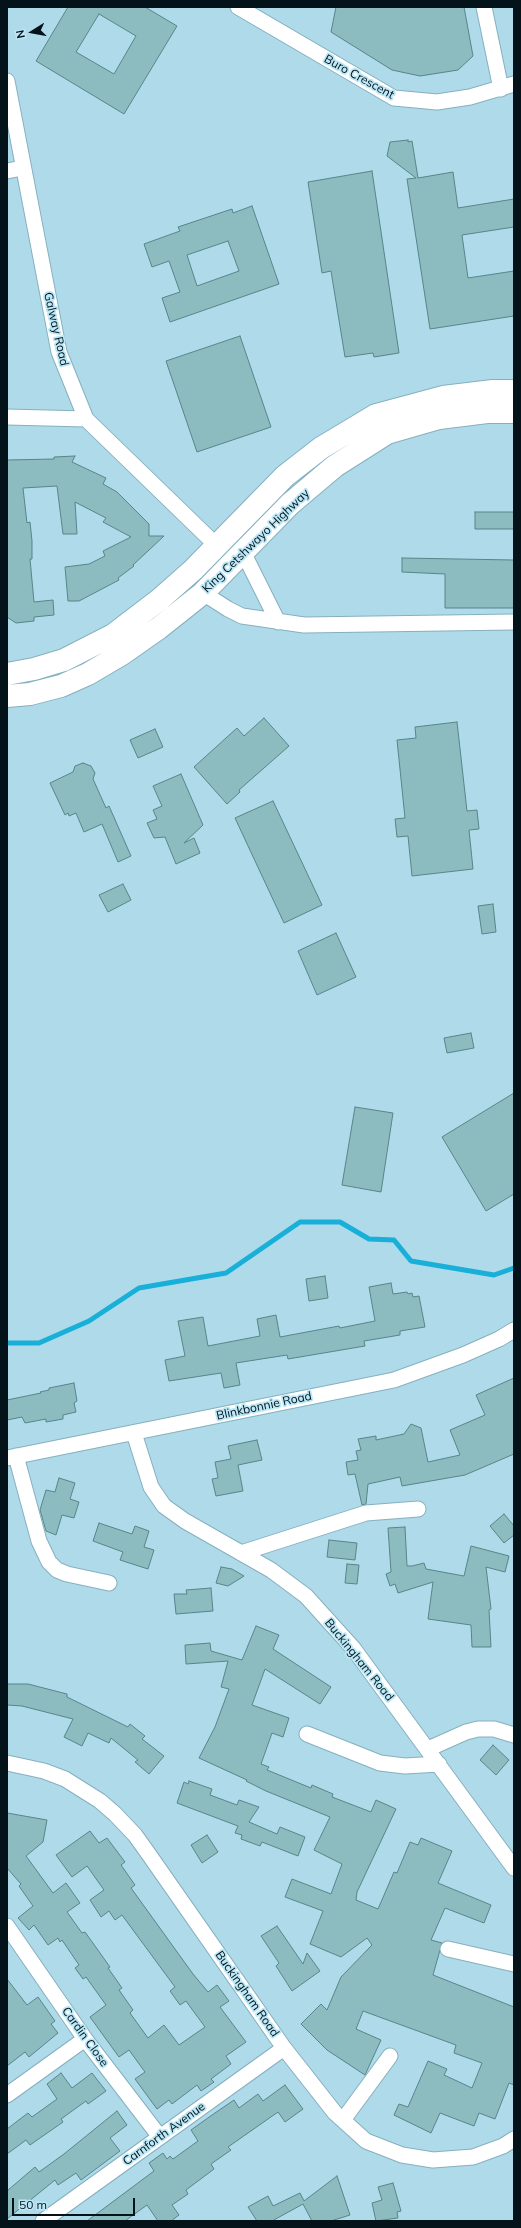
<!DOCTYPE html>
<style>
body{margin:0}
#map{position:relative;width:521px;height:2228px;overflow:hidden;background:#afdaea;font-family:Mulish,sans-serif}
canvas{display:block}
.frame{position:absolute;inset:0;border:8px solid #041319;pointer-events:none}
.north{position:absolute;left:12px;top:12px;width:40px;height:40px;-webkit-text-stroke:3px #bbe7f7;paint-order:stroke;rotate:259deg;font-size:11px;font-weight:700;line-height:16px;text-align:center;color:#041319}
.north::after{content:'';display:block;margin:auto;width:14px;height:18px;background:#041319;clip-path:polygon(50% 0,100% 100%,50% 72%,0 100%)}
.scale{position:absolute;left:12px;top:2198px;width:123px;height:18px;box-sizing:border-box;border:2px solid #041319;border-top:0;padding-left:5px;font-size:12px;line-height:14px;white-space:nowrap;color:#041319;-webkit-text-stroke:3px #bbe7f7;paint-order:stroke}
</style>
<div id="map">
<canvas width="521" height="2228"></canvas>
<div class="frame"></div>
<div class="north">N</div>
<div class="scale">50 m</div>
</div>
<script>
const context = document.querySelector('canvas').getContext('2d');
context.lineJoin = 'round';
const shape = rows => new Path2D(rows.map(r => 'M' + r).join(''));
function strokePath(path, color, width, dash) { context.strokeStyle = color; context.lineWidth = width; context.lineCap = dash ? 'butt' : 'round'; context.setLineDash(dash || []); context.stroke(path); }
function fill(path, color) { context.fillStyle = color; context.fill(path, 'evenodd'); }
function label(font, color, halo, rows, align = 'center') {
  context.font = font + ' Mulish,sans-serif'; context.lineWidth = 3.5; context.setLineDash([]); context.textBaseline = 'middle'; context.strokeStyle = halo; context.fillStyle = color; for (const [text, x, y, turn = 0] of rows) {
    context.save(); context.translate(x, y); context.rotate((+turn || 0) * Math.PI / 180); context.textAlign = isNaN(turn) ? turn : align; if (halo) context.strokeText(text, 0, 0); context.fillText(text, 0, 0); context.restore();
  }
}
strokePath(shape([
 [7,1343,39,1343,89,1321,139,1288,226,1273,300,1222,340,1222,369,1239,394,1240,411,1261,494,1275,514,1268]
]), '#18b0d8', 5);
const building = shape([
 [68,7,145,7,177,26,124,114,36,61,68,7],
 [99,14,136,36,114,74,76,52,99,14],
 [336,7,464,7,473,56,458,70,420,76,392,70,331,32,336,7],
 [408,140,408,142,412,141,418,178,453,172,458,208,514,199,514,227,462,235,468,278,514,271,514,316,430,329,407,179,416,178,387,156,390,142,408,140],
 [372,171,399,353,374,357,373,353,345,357,331,271,322,273,308,182,372,171],
 [252,206,279,284,170,322,162,298,180,292,169,261,152,267,144,244,180,231,178,227,232,209,233,213,252,206],
 [228,241,239,271,197,286,187,255,228,241],
 [240,336,271,427,197,452,166,361,240,336],
 [75,456,72,462,106,478,103,484,117,492,149,524,149,536,164,536,133,565,134,566,118,578,119,580,79,601,68,601,65,567,89,564,105,556,103,551,131,537,103,522,106,518,75,502,77,534,63,534,57,486,23,488,27,523,30,522,32,541,32,559,30,559,34,602,53,600,54,615,34,617,34,621,16,623,7,617,7,460,54,459,54,457,75,456],
 [475,512,514,512,514,529,475,529,475,512],
 [402,558,514,560,514,608,445,608,445,574,402,572,402,558],
 [264,718,289,746,239,790,240,792,227,804,194,767,237,728,244,736,264,718],
 [457,722,467,811,477,810,479,829,469,830,473,869,412,876,408,836,397,837,395,819,405,818,397,740,416,738,415,727,457,722],
 [155,729,163,747,138,758,130,740,155,729],
 [83,763,91,766,95,773,93,779,106,808,109,806,131,856,118,862,102,824,84,832,76,813,69,816,68,813,65,815,50,783,73,772,75,766,83,763],
 [181,774,203,825,184,843,194,838,200,853,176,864,165,837,154,838,147,823,157,819,153,810,162,806,153,786,181,774],
 [273,801,322,905,284,923,235,818,273,801],
 [123,884,131,900,108,912,99,895,123,884],
 [493,904,496,932,482,934,478,906,493,904],
 [336,933,356,977,317,995,298,951,336,933],
 [471,1033,474,1048,447,1053,444,1038,471,1033],
 [514,1093,514,1194,486,1211,442,1137,514,1093],
 [355,1107,393,1113,381,1192,342,1185,355,1107],
 [325,1276,328,1298,309,1301,306,1279,325,1276],
 [391,1283,393,1294,407,1292,408,1294,412,1293,413,1297,419,1296,425,1327,400,1331,400,1335,364,1341,365,1346,288,1359,287,1355,236,1363,240,1385,224,1388,221,1373,169,1381,165,1360,185,1356,178,1321,203,1317,208,1346,260,1336,257,1319,276,1315,280,1337,339,1326,340,1328,375,1321,369,1287,391,1283],
 [514,1378,514,1454,465,1475,402,1486,400,1477,368,1484,366,1504,362,1505,355,1474,348,1475,346,1462,358,1460,356,1451,361,1450,358,1439,376,1436,376,1440,404,1434,411,1424,421,1428,428,1462,460,1455,450,1430,485,1415,476,1395,514,1378],
 [74,1383,77,1401,74,1403,76,1412,63,1415,63,1419,46,1422,46,1419,25,1423,22,1417,7,1420,7,1400,41,1393,40,1392,49,1390,49,1388,74,1383],
 [257,1440,262,1460,238,1465,243,1491,216,1496,212,1479,218,1478,215,1462,231,1459,228,1446,257,1440],
 [59,1478,75,1483,70,1499,79,1502,74,1518,62,1515,56,1535,46,1531,40,1510,46,1490,55,1492,59,1478],
 [504,1514,514,1526,514,1535,504,1543,490,1526,504,1514],
 [99,1523,132,1534,135,1526,149,1531,144,1547,154,1550,148,1569,120,1560,123,1552,93,1541,99,1523],
 [405,1527,407,1566,412,1566,424,1563,426,1569,464,1576,471,1546,509,1556,505,1572,486,1567,491,1609,489,1610,491,1647,472,1647,471,1625,428,1619,433,1582,398,1593,395,1584,390,1586,386,1574,391,1572,388,1528,405,1527],
 [329,1540,357,1543,355,1560,327,1557,329,1540],
 [347,1564,359,1565,357,1584,345,1583,347,1564],
 [221,1567,232,1569,244,1576,228,1586,216,1583,221,1567],
 [211,1588,213,1611,176,1614,174,1594,187,1594,186,1590,211,1588],
 [256,1626,279,1635,273,1649,331,1687,320,1704,265,1669,252,1705,289,1718,283,1737,272,1733,261,1764,269,1767,267,1770,311,1788,312,1785,333,1794,332,1797,371,1812,376,1800,396,1809,357,1892,356,1900,378,1909,394,1872,397,1873,410,1842,418,1845,421,1838,452,1851,438,1883,491,1905,484,1923,445,1908,431,1940,442,1943,433,1975,514,2007,514,2085,509,2083,495,2119,479,2113,474,2126,440,2113,431,2133,394,2115,399,2104,408,2107,428,2061,447,2069,444,2075,472,2088,482,2063,454,2053,456,2045,363,2011,356,2029,381,2040,365,2075,327,2050,301,2024,321,2004,327,2010,341,1977,372,1945,367,1938,341,1957,310,1944,323,1911,285,1897,292,1879,331,1894,342,1864,314,1850,330,1817,266,1791,246,1781,247,1780,199,1758,215,1727,229,1689,221,1687,228,1661,186,1664,185,1645,210,1643,211,1651,242,1660,256,1626],
 [7,1684,28,1684,67,1694,67,1697,128,1727,130,1724,145,1736,142,1739,164,1756,149,1774,135,1762,138,1760,111,1738,109,1743,88,1733,82,1746,64,1737,73,1719,22,1706,7,1705,7,1684],
 [493,1745,509,1760,496,1775,480,1760,493,1745],
 [189,1781,212,1789,210,1795,237,1805,239,1800,259,1807,249,1822,277,1834,280,1827,305,1837,298,1856,262,1842,260,1846,241,1839,242,1835,235,1833,238,1826,177,1803,184,1782,188,1784,189,1781],
 [7,1813,47,1820,43,1842,26,1856,53,1893,66,1883,80,1903,67,1912,82,1933,85,1932,110,1967,108,1968,122,1988,119,1990,133,2010,130,2013,148,2038,164,2025,179,2045,205,2027,186,2001,180,2005,170,1991,175,1987,122,1915,115,1920,109,1911,101,1917,90,1900,104,1890,87,1866,72,1877,56,1855,90,1831,99,1843,107,1838,125,1862,121,1865,135,1885,131,1888,193,1974,208,1992,217,1985,229,2001,220,2007,246,2042,226,2056,231,2064,211,2079,214,2082,201,2091,197,2085,172,2104,169,2100,157,2109,135,2079,145,2072,129,2050,119,2057,90,2017,106,2005,86,1977,83,1979,75,1968,79,1965,62,1940,60,1942,58,1938,48,1945,34,1925,29,1930,18,1918,33,1906,19,1886,21,1884,7,1868,7,1813],
 [207,1835,218,1852,202,1863,191,1845,207,1835],
 [277,1926,303,1964,307,1953,320,1971,292,1991,276,1966,279,1963,261,1936,277,1926],
 [7,1979,27,2005,38,1997,55,2021,51,2024,58,2033,29,2057,25,2052,7,2066,7,1979],
 [61,2073,72,2088,92,2073,106,2091,88,2104,86,2101,61,2119,63,2122,30,2145,26,2140,7,2154,7,2129,28,2113,32,2117,57,2099,47,2084,61,2073],
 [285,2085,303,2109,285,2122,278,2112,228,2147,231,2150,211,2164,214,2169,186,2190,188,2194,172,2205,179,2215,171,2221,158,2221,147,2205,125,2221,87,2221,154,2171,149,2163,163,2153,167,2159,170,2156,173,2159,198,2141,191,2130,212,2115,234,2100,239,2108,258,2094,263,2101,285,2085],
 [117,2111,127,2125,110,2138,120,2151,81,2180,76,2173,58,2185,55,2180,7,2219,7,2191,35,2167,39,2172,64,2154,117,2111],
 [337,2176,350,2215,331,2221,312,2221,303,2204,272,2221,257,2221,248,2207,268,2196,273,2206,300,2193,304,2201,337,2176],
 [393,2183,401,2211,397,2212,398,2218,376,2221,372,2203,382,2200,378,2187,393,2183]
]);
fill(building, '#8cbcc0');
strokePath(building, '#578589', 1);
const street = shape([
 [238,7,394,98,437,102,470,97,514,84],
 [484,7,501,89],
 [7,81,59,352,86,419,216,545],
 [7,171,22,168],
 [7,417,86,419],
 [243,552,278,622],
 [203,593,228,609,242,616,304,625,514,622],
 [134,1433,151,1487,164,1506,185,1521,271,1570,306,1596,353,1648,514,1868],
 [16,1456,39,1541,49,1562,57,1570,67,1574,109,1583],
 [7,1458,394,1380,463,1355,499,1339,514,1330],
 [241,1553,366,1513,418,1509],
 [307,1734,380,1763,405,1766,439,1764],
 [428,1749,466,1732,478,1729,494,1729,514,1735],
 [7,1763,44,1771,65,1779,100,1801,115,1814,135,1835,150,1856,284,2048,335,2113,366,2141,402,2155,433,2160,473,2157,503,2146,514,2139],
 [7,1926,85,2039,160,2137],
 [448,1949,514,1964],
 [7,2095,85,2039],
 [343,2120,390,2056],
 [43,2221,284,2048]
]);
const secondary = shape([
 [7,674,34,669,64,660,113,635,159,600,193,570,285,476,321,448,376,415,443,397,493,391,514,391],
 [7,696,30,694,61,686,88,674,122,654,159,628,203,593,290,504,335,466,387,433,439,418,487,412,514,412]
]);
strokePath(street, '#85b0bf', 17);
strokePath(secondary, '#85b0bf', 24);
strokePath(street, '#fff', 15);
strokePath(secondary, '#fff', 22);
label('12px', '#041319', '#bbe7f7', [
 ["Buro Crescent",359,77,29],
 ["Galway Road",56,329,77],
 ["King Cetshwayo Highway",256,541,-44],
 ["Blinkbonnie Road",264,1406,-12],
 ["Buckingham Road",359,1660,51],
 ["Buckingham Road",247,1994,55],
 ["Cardin Close",85,2037,54],
 ["Carnforth Avenue",164,2134,-36]
]);
</script>
